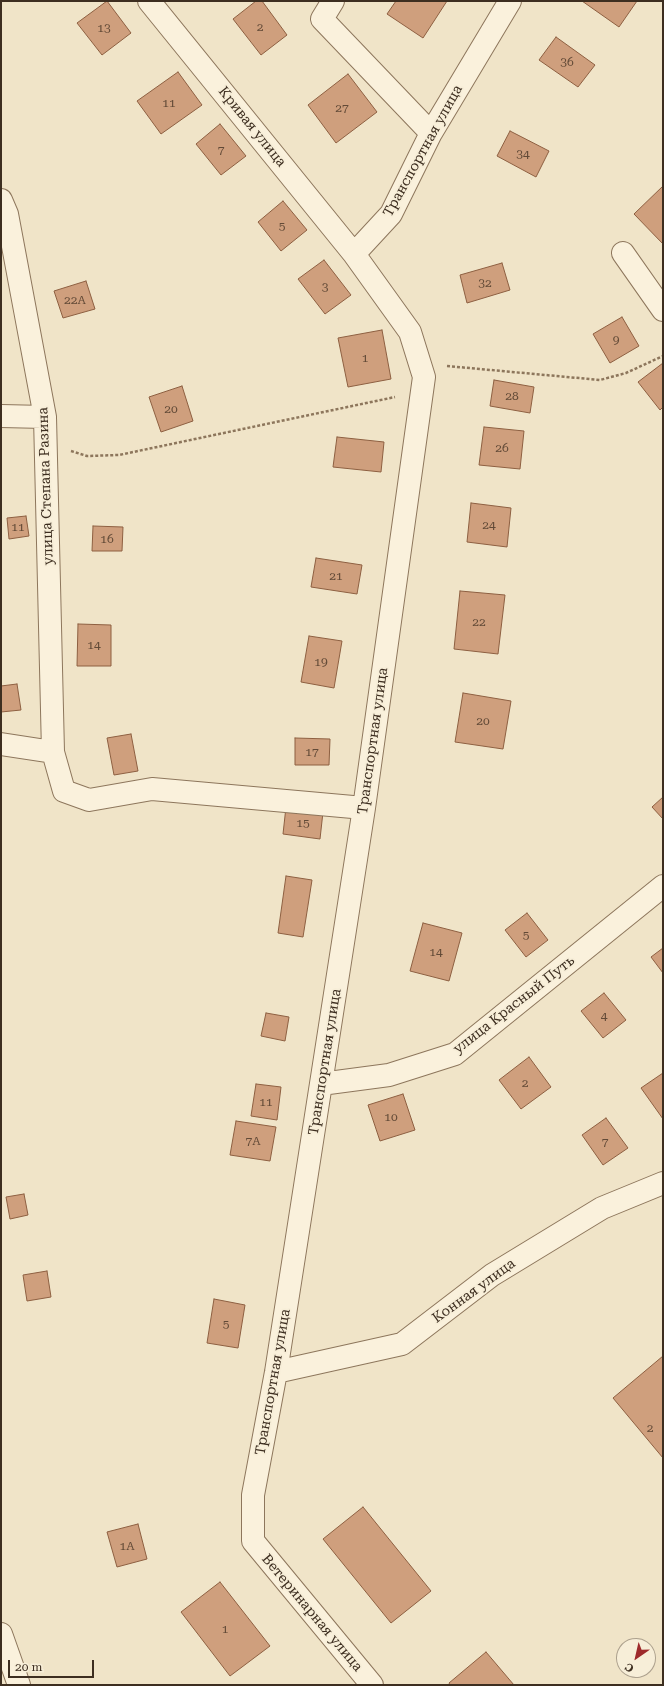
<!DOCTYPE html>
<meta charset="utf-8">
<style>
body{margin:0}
#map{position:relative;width:664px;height:1686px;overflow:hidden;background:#f0e4c8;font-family:"Roboto Serif",serif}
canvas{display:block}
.frame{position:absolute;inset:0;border:2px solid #3d2e20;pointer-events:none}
.north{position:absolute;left:616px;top:1638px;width:40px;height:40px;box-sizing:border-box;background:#f7eed8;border:1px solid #ada18e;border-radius:50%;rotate:214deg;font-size:11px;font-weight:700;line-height:16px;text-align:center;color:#3d2e20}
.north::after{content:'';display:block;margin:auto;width:14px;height:18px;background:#9e2a2b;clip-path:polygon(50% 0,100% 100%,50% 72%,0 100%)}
.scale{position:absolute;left:8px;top:1660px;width:86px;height:18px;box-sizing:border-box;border:2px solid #3d2e20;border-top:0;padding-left:5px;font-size:12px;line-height:14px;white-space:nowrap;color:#3d2e20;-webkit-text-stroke:3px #f7eed8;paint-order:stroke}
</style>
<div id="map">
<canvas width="664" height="1686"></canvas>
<div class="frame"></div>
<div class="north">С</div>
<div class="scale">20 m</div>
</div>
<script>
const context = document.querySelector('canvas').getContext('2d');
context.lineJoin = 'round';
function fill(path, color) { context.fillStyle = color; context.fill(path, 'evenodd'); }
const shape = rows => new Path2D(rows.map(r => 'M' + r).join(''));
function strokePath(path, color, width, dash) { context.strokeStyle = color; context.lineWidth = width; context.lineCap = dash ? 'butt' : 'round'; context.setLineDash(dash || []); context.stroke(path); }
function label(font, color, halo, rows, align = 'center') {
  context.font = font + ' "Roboto Serif",serif'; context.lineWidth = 3.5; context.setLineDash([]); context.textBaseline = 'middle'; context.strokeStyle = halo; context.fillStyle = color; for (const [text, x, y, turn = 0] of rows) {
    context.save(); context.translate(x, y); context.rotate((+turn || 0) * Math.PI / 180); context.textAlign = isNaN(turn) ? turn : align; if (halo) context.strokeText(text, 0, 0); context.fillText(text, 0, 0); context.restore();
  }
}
const building = shape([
 [107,1,131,33,102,55,77,23,107,1],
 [256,1,262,1,287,35,261,55,233,19,256,1],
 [396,1,447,1,423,38,387,14,396,1],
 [582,1,637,1,619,27,582,1],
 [556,37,595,65,578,87,539,60,556,37],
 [178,72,202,105,161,134,137,101,178,72],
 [348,74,377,112,336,143,308,105,348,74],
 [220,124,246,156,221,175,196,144,220,124],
 [510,131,549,151,536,177,497,156,510,131],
 [663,186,663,244,634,214,663,186],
 [283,201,307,230,281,251,258,222,283,201],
 [324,260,351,295,325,314,298,279,324,260],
 [502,263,510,290,467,303,460,275,502,263],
 [86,281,95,309,63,318,54,291,86,281],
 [622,317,639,346,610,363,593,334,622,317],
 [382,330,391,379,348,387,338,338,382,330],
 [663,363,663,407,660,410,638,382,663,363],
 [494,380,534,387,530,413,490,406,494,380],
 [182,386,193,421,161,432,149,397,182,386],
 [484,427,524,431,520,469,479,465,484,427],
 [337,437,384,442,381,472,333,467,337,437],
 [471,503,511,508,507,547,467,542,471,503],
 [26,516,29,536,9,539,7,518,26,516],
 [93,526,123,527,122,551,92,551,93,526],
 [316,558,362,565,357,594,311,587,316,558],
 [460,591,505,595,498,654,454,649,460,591],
 [78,624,111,625,111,666,77,666,78,624],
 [309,636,342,641,334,688,301,682,309,636],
 [17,684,21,710,1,712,1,686,17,684],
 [463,693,511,701,503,749,455,742,463,693],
 [131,734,138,771,114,775,107,738,131,734],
 [295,738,330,739,329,765,295,765,295,738],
 [663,797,663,819,652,807,663,797],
 [286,807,323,812,320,839,283,834,286,807],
 [286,876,312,880,303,937,278,933,286,876],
 [527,913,548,940,526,957,505,930,527,913],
 [423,923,462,933,449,981,410,971,423,923],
 [663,948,663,973,651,957,663,948],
 [604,993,626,1020,603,1038,581,1011,604,993],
 [266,1013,289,1017,285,1041,261,1036,266,1013],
 [529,1057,551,1087,521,1109,499,1080,529,1057],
 [663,1073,663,1119,641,1088,663,1073],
 [256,1084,281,1087,277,1120,251,1116,256,1084],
 [403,1094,415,1130,380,1141,368,1105,403,1094],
 [606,1118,628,1148,603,1165,582,1135,606,1118],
 [236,1121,276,1127,270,1161,230,1155,236,1121],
 [24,1194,28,1215,10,1219,6,1197,24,1194],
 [47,1271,51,1297,27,1301,23,1275,47,1271],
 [214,1299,245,1305,238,1348,207,1343,214,1299],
 [663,1356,663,1458,613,1398,663,1356],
 [363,1507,431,1591,391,1623,323,1539,363,1507],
 [138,1524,147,1559,117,1567,107,1532,138,1524],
 [220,1582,270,1646,230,1676,181,1612,220,1582],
 [486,1652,514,1685,450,1685,449,1683,486,1652]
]);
fill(building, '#cf9f7d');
strokePath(building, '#8d5f41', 1);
const minor = shape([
 [149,1,354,254],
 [333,1,322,19,431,133],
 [1,200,7,214,45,417,53,752],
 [623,253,663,310],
 [1,416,45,417],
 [1,744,53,752,64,791,89,800,152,789,364,808],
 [321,1084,389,1075,455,1054,663,886],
 [276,1372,402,1344,492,1275,602,1208,663,1183],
 [1,1634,19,1685],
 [372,1685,253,1541,253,1495,276,1372,364,808,424,377,410,332,354,254,391,214,431,133,510,1]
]);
strokePath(minor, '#8d765c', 24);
strokePath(shape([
 [447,366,600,380,626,373,663,356],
 [71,451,87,456,119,455,395,397]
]), '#8d765c', 2.5, [3, 2]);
strokePath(minor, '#faf1dc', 22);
label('12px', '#624a37', null, [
 ["2",260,27],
 ["13",104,28],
 ["36",567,62],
 ["11",169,103],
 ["27",342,108],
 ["7",221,150],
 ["34",523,154],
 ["5",282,226],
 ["32",485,283],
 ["3",325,287],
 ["22А",75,300],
 ["9",616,340],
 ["1",365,358],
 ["28",512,396],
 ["20",171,409],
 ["26",502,448],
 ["24",489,525],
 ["11",18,527],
 ["16",107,539],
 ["21",336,576],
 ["22",479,622],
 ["14",94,645],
 ["19",321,662],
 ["20",483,721],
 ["17",312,752],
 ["15",303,823],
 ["5",526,935],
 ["14",436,952],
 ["4",604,1016],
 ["2",525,1083],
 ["11",266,1102],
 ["10",391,1117],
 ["7А",253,1141],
 ["7",605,1142],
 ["5",226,1324],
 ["2",650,1428],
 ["1А",127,1546],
 ["1",225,1629]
]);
label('14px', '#3d2e20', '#f7eed8', [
 ["Кривая улица",252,127,51],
 ["Транспортная улица",423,151,-61],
 ["улица Степана Разина",46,486,-92],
 ["Транспортная улица",373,741,-82],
 ["улица Красный Путь",514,1005,-38],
 ["Транспортная улица",325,1062,-81],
 ["Конная улица",474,1291,-36],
 ["Транспортная улица",273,1382,-80],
 ["Ветеринарная улица",312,1613,50]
]);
</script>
